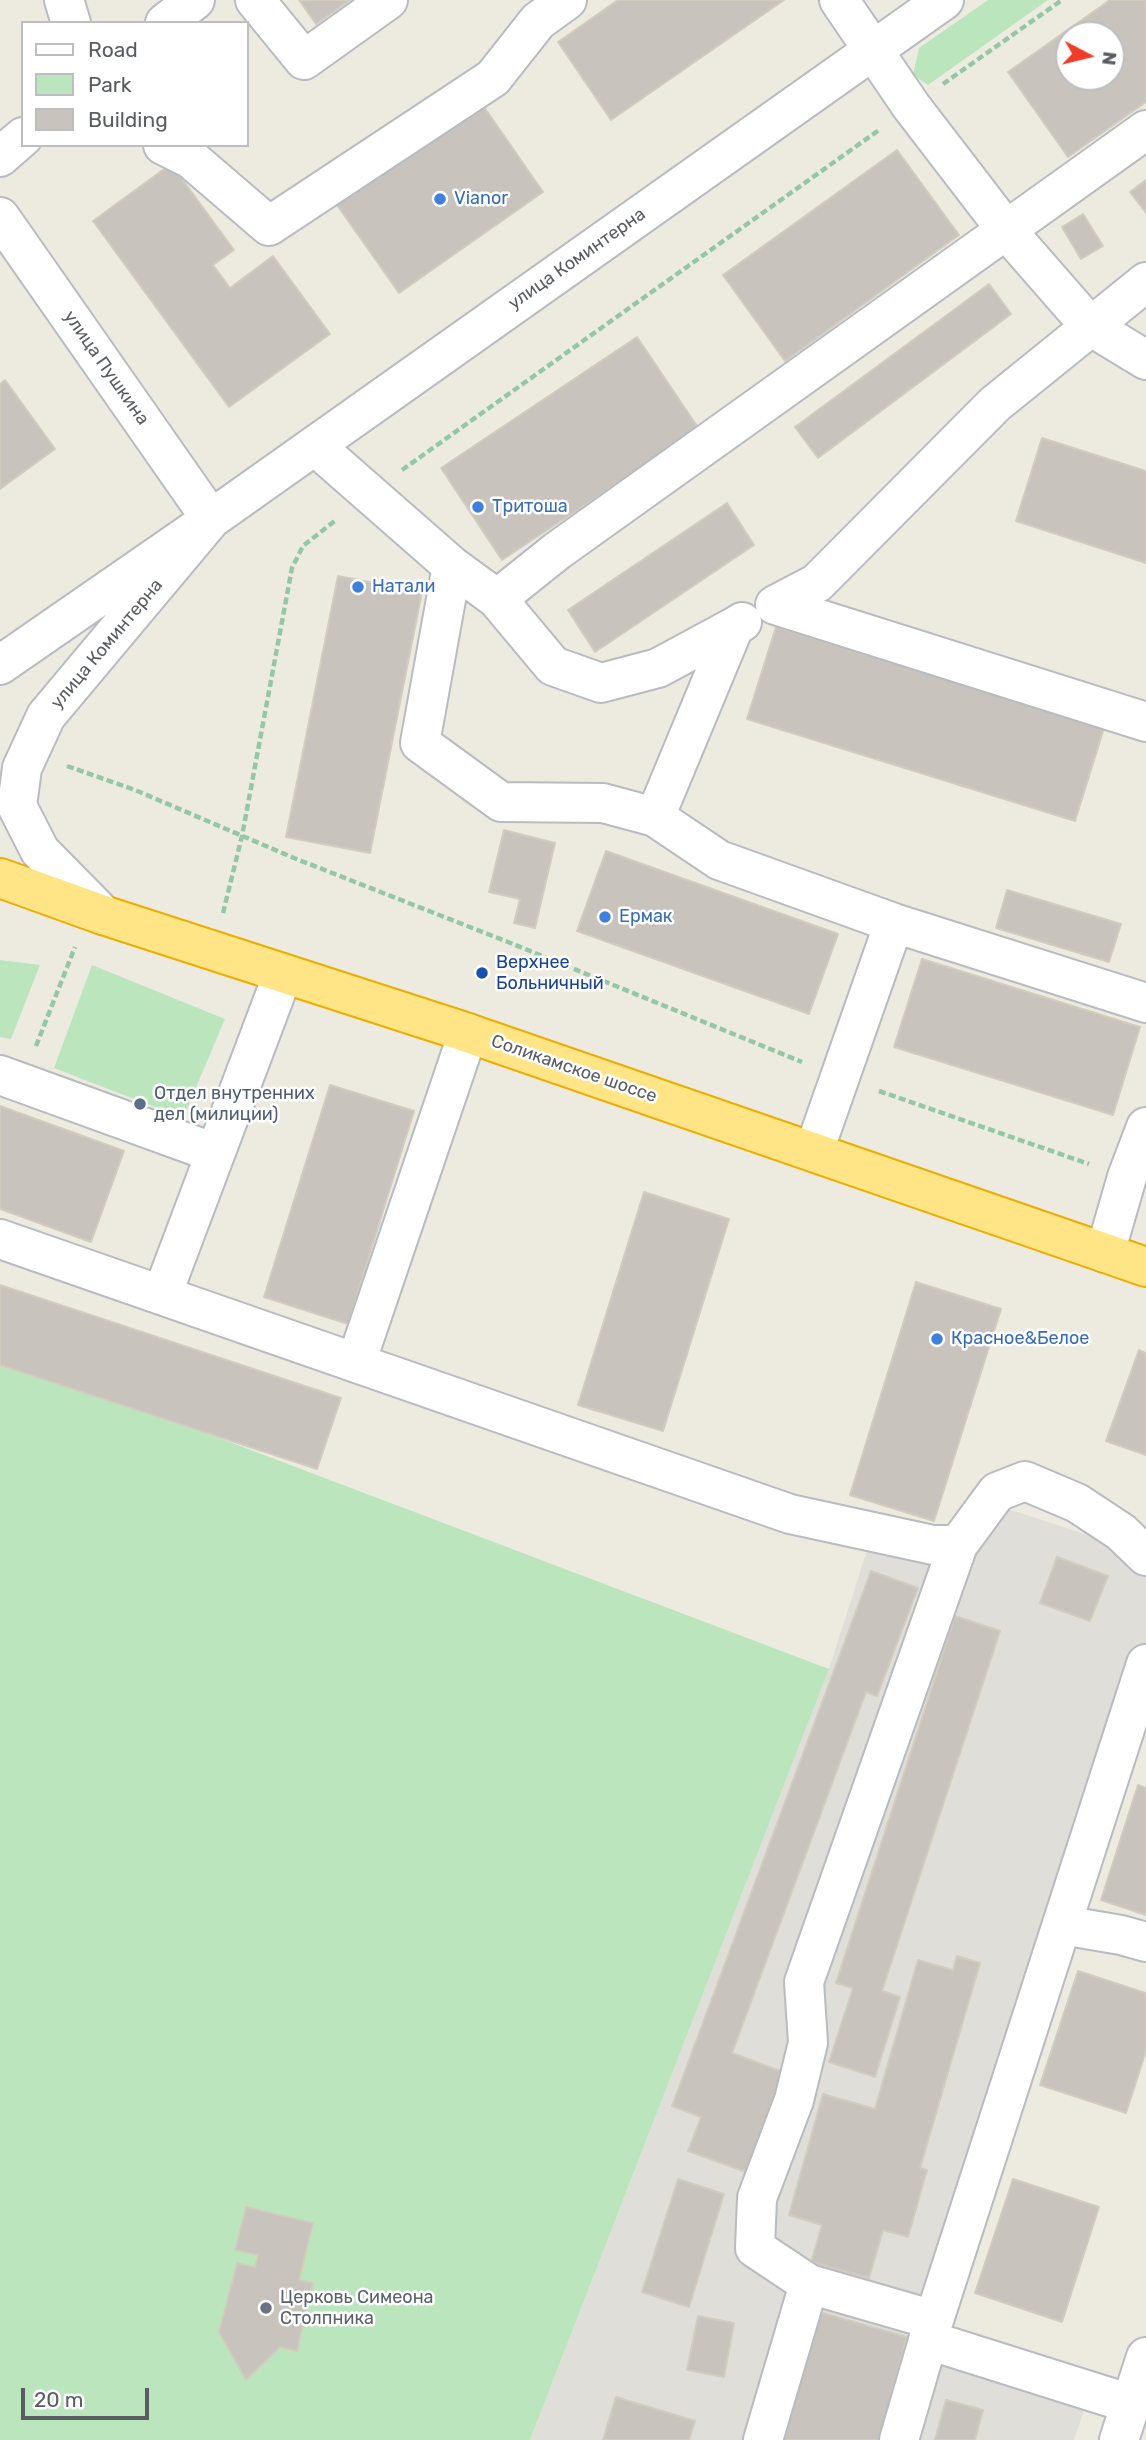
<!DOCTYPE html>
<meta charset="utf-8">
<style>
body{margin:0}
#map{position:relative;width:1146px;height:2440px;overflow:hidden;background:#edebe0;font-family:Rubik,sans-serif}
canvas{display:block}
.legend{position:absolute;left:21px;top:21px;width:228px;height:126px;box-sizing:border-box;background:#fff;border:2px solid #bdbec0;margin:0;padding:9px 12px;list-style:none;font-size:21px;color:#595d62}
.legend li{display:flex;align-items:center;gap:14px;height:35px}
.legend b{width:35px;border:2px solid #bdbec0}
.north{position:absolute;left:1055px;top:21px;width:70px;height:70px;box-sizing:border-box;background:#fff;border:2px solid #bdbec0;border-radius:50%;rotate:97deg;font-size:19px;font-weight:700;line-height:28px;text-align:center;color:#595d62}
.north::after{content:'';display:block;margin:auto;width:24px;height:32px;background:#f03c24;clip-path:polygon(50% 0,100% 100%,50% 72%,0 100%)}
.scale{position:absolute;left:21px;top:2388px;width:128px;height:32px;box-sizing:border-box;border:4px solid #595d62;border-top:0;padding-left:9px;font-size:21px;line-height:24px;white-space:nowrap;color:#595d62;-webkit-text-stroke:5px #fff;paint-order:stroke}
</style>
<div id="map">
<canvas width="1146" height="2440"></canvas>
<ul class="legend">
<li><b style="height:9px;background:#fff"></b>Road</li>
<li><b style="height:19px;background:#bbe6bd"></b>Park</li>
<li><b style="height:19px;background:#c8c4bd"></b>Building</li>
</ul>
<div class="north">N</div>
<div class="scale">20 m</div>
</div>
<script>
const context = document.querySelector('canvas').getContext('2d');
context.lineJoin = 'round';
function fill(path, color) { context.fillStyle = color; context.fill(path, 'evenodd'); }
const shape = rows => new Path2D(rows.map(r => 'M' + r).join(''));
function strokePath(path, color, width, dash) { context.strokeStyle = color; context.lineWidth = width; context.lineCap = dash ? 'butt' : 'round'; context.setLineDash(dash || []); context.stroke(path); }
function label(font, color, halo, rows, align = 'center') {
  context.font = font + ' Rubik,sans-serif'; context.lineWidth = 5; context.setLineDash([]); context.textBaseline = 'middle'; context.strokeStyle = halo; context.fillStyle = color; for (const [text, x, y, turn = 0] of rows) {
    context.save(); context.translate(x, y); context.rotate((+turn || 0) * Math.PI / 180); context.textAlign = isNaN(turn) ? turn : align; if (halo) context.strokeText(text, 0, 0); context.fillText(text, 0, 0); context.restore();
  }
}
fill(shape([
 [996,1505,1146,1554,1146,1650,925,2351,1088,2399,1074,2440,530,2440,829,1669,875,1525,964,1562]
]), '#e0ded8');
fill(shape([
 [988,0,1048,0,928,85,913,75,919,48],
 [0,960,40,965,11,1039,0,1037],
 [92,965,225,1019,183,1118,54,1068],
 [0,1355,829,1669,530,2440,0,2440]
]), '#bbe6bd');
const building = shape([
 [299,0,350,0,316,24,299,0],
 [618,0,784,0,611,120,558,42,618,0],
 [1110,0,1146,0,1146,102,1068,157,1008,72,1110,0],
 [1069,35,1111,35,1111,77,1069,77,1069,35],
 [482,104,543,192,399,293,337,205,482,104],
 [897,150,959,235,785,361,723,275,897,150],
 [171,164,234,250,213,265,230,288,273,256,330,334,229,407,93,221,171,164],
 [1146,180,1146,213,1130,192,1146,180],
 [1083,214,1103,246,1081,259,1062,227,1083,214],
 [989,284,1011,314,818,458,795,427,989,284],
 [637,337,699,429,502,560,441,468,637,337],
 [5,380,55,449,0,489,0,384,5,380],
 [1042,438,1146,471,1146,563,1016,521,1042,438],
 [727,503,754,545,595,652,568,610,727,503],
 [338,576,422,592,370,853,286,837,338,576],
 [776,627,1104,728,1075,821,747,719,776,627],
 [504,830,555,843,535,928,514,923,520,899,489,892,504,830],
 [606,851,838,934,809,1014,577,931,606,851],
 [1007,890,1121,924,1109,962,996,928,1007,890],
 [922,959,1140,1027,1113,1115,894,1047,922,959],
 [330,1085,414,1111,348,1324,264,1297,330,1085],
 [0,1106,124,1151,91,1242,0,1209,0,1106],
 [644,1192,729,1219,663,1431,578,1405,644,1192],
 [916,1282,1001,1309,934,1521,850,1495,916,1282],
 [0,1285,341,1398,317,1469,0,1365,0,1285],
 [1139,1350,1146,1353,1146,1455,1106,1441,1139,1350],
 [1057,1557,1108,1576,1090,1621,1040,1603,1057,1557],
 [871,1571,918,1588,877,1696,866,1692,732,2053,783,2072,746,2172,688,2151,701,2117,672,2106,871,1571],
 [955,1616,1000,1631,882,1991,900,1997,875,2077,829,2062,853,1988,836,1983,955,1616],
 [1138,1785,1146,1788,1146,1915,1101,1900,1138,1785],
 [957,1956,980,1963,920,2168,927,2170,908,2237,883,2230,869,2278,811,2262,822,2225,789,2215,823,2094,875,2109,918,1960,953,1970,957,1956],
 [1078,1971,1146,1993,1146,2051,1126,2113,1040,2085,1078,1971],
 [678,2179,724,2194,689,2307,642,2292,678,2179],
 [1013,2179,1099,2207,1062,2322,975,2293,1013,2179],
 [246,2207,313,2223,299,2280,313,2283,297,2351,280,2347,246,2380,219,2332,237,2263,255,2267,258,2255,235,2250,246,2207],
 [819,2312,907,2337,879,2440,783,2440,819,2312],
 [698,2316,734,2323,724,2377,687,2370,698,2316],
 [616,2397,695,2421,689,2440,603,2440,616,2397],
 [946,2400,983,2410,975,2440,935,2440,946,2400]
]);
fill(building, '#c8c4bd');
strokePath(building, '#d2ccbe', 2);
const minor = shape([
 [64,0,71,23],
 [255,0,304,60,388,0],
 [839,0,911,106,1007,231,1090,326,1146,360],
 [165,23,195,0],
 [163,145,191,159,269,226,493,78,538,21,567,0],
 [0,157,23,137],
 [0,217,211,519,46,716,22,768,17,806,40,851,103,915],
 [1146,282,995,404,817,583,775,605,1146,722],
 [315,446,452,566,497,599,553,666,601,683,658,668,734,627],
 [452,566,420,743,501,802,603,803,655,817,719,860,894,923,1146,1003],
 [497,599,557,551,1146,130],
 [0,665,211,519,944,0],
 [655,817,734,627,742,622],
 [0,1075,215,1153],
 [814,1151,894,923],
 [0,1239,790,1514,933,1545,958,1545,997,1492,1025,1481,1077,1503,1121,1532,1146,1556],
 [1105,1253,1127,1177,1146,1127],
 [162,1295,283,974],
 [356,1363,468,1033],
 [1062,1925,1121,1935,1146,1942],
 [934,2320,809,2284,755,2248,757,2198,794,2100,808,2043,804,1982,958,1545],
 [928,2340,1131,2404],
 [763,2440,809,2284],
 [899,2440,934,2320,1146,1664],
 [1119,2440,1146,2357]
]);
const highway = shape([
 [0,878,103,915,459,1030,1146,1267]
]);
strokePath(minor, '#b8bbc0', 42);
strokePath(highway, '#edad00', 42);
strokePath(shape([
 [943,84,1062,0],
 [402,470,879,130],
 [67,766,135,790,294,858,508,942,802,1062],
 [223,913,242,836,292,568,303,546,336,520],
 [36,1046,75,947],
 [879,1091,1089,1164]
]), '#94c7a5', 4.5, [7, 3.5]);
strokePath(minor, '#fff', 38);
strokePath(highway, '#ffe585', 38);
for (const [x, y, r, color] of [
 [440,199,7,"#3f7fe0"],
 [478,507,7,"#3f7fe0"],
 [358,587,7,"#3f7fe0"],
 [605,917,7,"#3f7fe0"],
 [482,973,7,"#1a4fb4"],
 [140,1104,7,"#5c6f8a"],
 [937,1339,7,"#3f7fe0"],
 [266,2308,7,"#6b7280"]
]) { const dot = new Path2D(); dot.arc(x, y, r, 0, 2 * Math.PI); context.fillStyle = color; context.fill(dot); strokePath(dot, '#fff', 2.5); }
label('18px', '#366cbe', '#fff', [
 ["Vianor",454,199],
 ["Тритоша",492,507],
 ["Натали",372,587],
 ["Ермак",619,917],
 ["Красное&Белое",951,1339]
], 'left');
label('18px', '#595d62', '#fff', [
 ["улица Коминтерна",577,259,-35],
 ["улица Пушкина",106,368,55],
 ["улица Коминтерна",107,644,-50],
 ["Соликамское шоссе",574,1069,19]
]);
label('18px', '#164399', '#fff', [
 ["Верхнее",496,963],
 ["Больничный",496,984]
], 'left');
label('18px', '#4e5e75', '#fff', [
 ["Отдел внутренних",154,1094],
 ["дел (милиции)",154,1115]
], 'left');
label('18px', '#5b616d', '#fff', [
 ["Церковь Симеона",280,2298],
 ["Столпника",280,2319]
], 'left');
</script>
